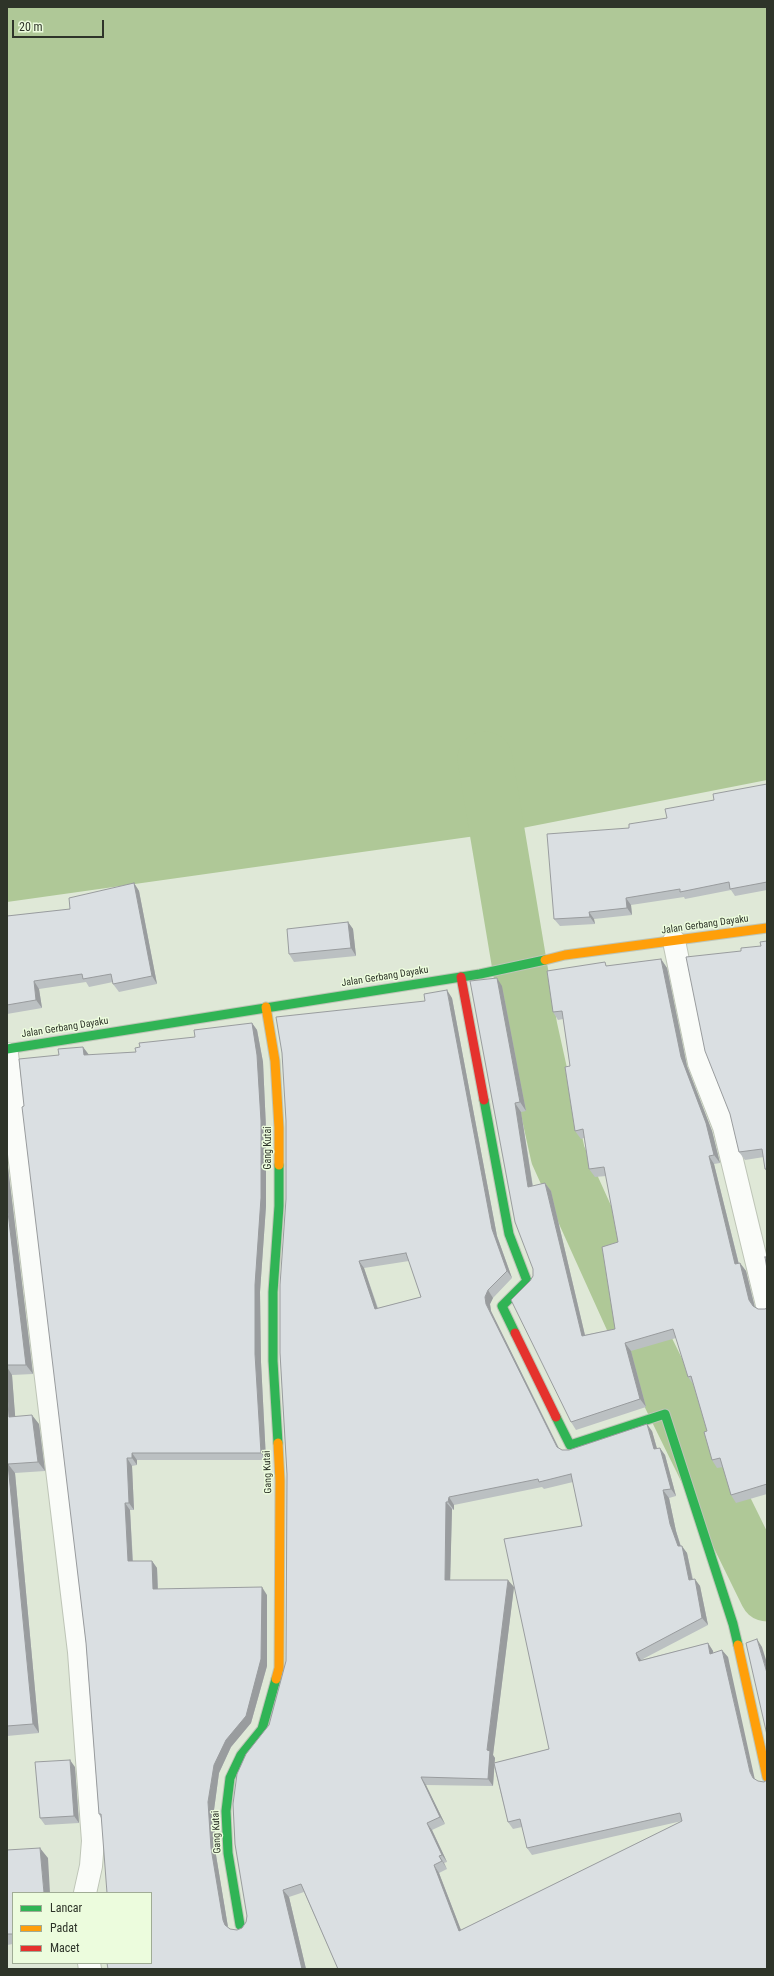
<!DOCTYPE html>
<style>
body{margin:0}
#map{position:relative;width:774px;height:1976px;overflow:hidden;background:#dfe8d7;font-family:"Roboto Condensed",sans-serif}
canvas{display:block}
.frame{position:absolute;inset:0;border:8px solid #2e3429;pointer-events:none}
.legend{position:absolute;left:12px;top:1892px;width:140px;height:72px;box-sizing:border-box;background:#ecfcdd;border:1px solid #a0ac95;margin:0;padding:5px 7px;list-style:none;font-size:12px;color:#2e3429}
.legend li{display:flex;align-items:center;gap:8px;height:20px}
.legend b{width:20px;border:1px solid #a0ac95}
.scale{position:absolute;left:12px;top:20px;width:92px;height:18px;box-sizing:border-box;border:2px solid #2e3429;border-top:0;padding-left:5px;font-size:12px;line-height:14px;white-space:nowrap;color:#2e3429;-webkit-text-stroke:3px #ecfcdd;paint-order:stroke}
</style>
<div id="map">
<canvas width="774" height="1976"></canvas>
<div class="frame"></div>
<ul class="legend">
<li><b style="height:5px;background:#30b455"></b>Lancar</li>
<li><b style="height:5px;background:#ff9f0a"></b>Padat</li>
<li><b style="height:5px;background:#e5322d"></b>Macet</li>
</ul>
<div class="scale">20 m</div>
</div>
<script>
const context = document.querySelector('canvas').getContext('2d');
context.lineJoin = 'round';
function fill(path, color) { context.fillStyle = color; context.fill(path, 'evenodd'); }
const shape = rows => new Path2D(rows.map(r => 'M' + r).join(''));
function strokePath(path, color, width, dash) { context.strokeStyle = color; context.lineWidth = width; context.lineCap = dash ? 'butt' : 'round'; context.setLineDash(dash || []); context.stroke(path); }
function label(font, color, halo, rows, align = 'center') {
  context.font = font + ' "Roboto Condensed",sans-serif'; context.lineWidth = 3; context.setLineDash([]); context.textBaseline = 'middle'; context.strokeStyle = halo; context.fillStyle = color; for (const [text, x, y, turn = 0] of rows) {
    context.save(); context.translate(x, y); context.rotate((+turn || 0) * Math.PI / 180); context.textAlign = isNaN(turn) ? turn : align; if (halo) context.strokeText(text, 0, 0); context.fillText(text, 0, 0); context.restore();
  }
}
fill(shape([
 [7,7,767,7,767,780,497,833,7,902]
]), '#afc897');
strokePath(shape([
 [485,759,530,1028,558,1155,633,1321,767,1594]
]), '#afc897', 55);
const street = shape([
 [674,941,699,1063,724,1127,767,1305],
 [7,1054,79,1652,93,1841,91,1866,85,1893],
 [89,1963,90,1969]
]);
const fast = shape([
 [7,1049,480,974,545,960],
 [484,1100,509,1234,527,1281,502,1306,515,1333],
 [556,1417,570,1445,665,1414,733,1624,738,1645],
 [278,1443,273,1361,273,1292,279,1206,279,1165],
 [240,1925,228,1853,226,1811,230,1778,241,1755,262,1729,276,1679]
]);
const slow = shape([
 [545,960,565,955,767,928],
 [266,1007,275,1061,279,1128,279,1165],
 [738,1645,767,1777],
 [276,1679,279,1668,280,1481,278,1443]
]);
const jam = shape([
 [461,977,484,1100],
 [515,1333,556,1417]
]);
strokePath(street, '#bec5b7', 24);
strokePath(fast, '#bec5b7', 11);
strokePath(slow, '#bec5b7', 11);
strokePath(jam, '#bec5b7', 11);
strokePath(street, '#fafcf9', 22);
strokePath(fast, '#30b455', 9);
strokePath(slow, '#ff9f0a', 9);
strokePath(jam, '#e5322d', 9);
fill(shape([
 [767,784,767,890,735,896,731,890,685,899,684,897,631,905,632,915,594,919,595,924,560,926,554,919,629,828,667,818,714,800],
 [134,883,139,891,157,984,119,992,113,984,113,982,89,987,86,982,39,989,42,1008,7,1014,7,916,70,909],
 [348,922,353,929,356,956,294,962,289,954],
 [767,941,767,1172,765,1169,764,1157,745,1160,739,1152,741,951,761,946],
 [661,959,667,968,687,1066,712,1131,720,1163,714,1164,739,1264,740,1263,746,1271,755,1307,758,1309,765,1309,767,1308,767,1494,736,1503,731,1495,723,1467,717,1468,712,1460,707,1431,693,1384,688,1377,676,1338,631,1351,646,1407,576,1430,571,1422,530,1281,533,1276,533,1269,502,986,526,1111,521,1112,533,1186,545,1183,551,1191,585,1335,615,1329,618,1242,606,1176,595,1177,589,1169,584,1138,581,1139,575,1131,570,1066,563,1019,558,1020,553,1012,608,966],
 [452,998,497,1236,512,1278,493,1298,490,1304,491,1311,559,1448,562,1450,569,1450,652,1431,657,1448,665,1455,676,1496,669,1498,676,1531,681,1546,687,1553,693,1579,700,1586,708,1625,641,1660,708,1643,713,1651,713,1653,728,1657,767,1969,338,1969,304,1892,289,1897,306,1969,151,1963,101,1818,99,1814,86,1643,24,1106,59,1055,83,1047,89,1055,136,1052,195,1037,252,1023,257,1030,263,1062,266,1128,266,1206,260,1292,261,1362,266,1460,137,1460,137,1465,132,1466,134,1510,130,1510,133,1561,152,1561,157,1568,158,1589,267,1595,267,1666,251,1723,231,1747,219,1773,214,1810,216,1855,228,1927,230,1929,237,1930,242,1928,246,1922,269,1725,286,1661,287,1474,280,1353],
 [409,1261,421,1297,378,1308,364,1268],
 [573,1482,582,1526,549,1749,494,1763,495,1758,493,1755,514,1587,450,1580,452,1509,454,1510,454,1505,542,1487,544,1489],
 [494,1766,508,1822,513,1829,522,1827,527,1848,532,1855,682,1821,461,1930,439,1873,447,1869,444,1863,447,1862,432,1830,445,1824,426,1785,493,1786],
 [7,1159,33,1374,12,1375,15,1417,39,1424,45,1471,15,1473,39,1733,7,1736],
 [75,1767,79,1823,45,1825,40,1818],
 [7,1850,48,1858,13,1893,13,1944,7,1945]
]), '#bbc0c2');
fill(shape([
 [134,883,139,891,157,984,152,976],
 [626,898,631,905,632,915,627,908],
 [589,912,594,919,595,924,590,917],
 [348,922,353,929,356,956,351,948],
 [661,959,667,968,687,1066,712,1131,720,1163,714,1155,681,1057],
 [497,978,502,986,526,1111,520,1102],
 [34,981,39,989,42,1008,36,1000],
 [447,990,452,998,497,1236,512,1278,507,1271,492,1229],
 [252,1023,257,1030,263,1062,266,1128,266,1206,260,1292,261,1362,266,1460,261,1453,255,1354,255,1285],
 [83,1047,89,1055,89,1063,84,1055],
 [515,1103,521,1112,534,1195,528,1187],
 [709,1156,714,1164,741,1273,735,1264],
 [7,1159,33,1374,26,1365,7,1204],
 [545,1183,551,1191,587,1344,582,1336],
 [359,1261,364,1268,380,1316,375,1309],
 [740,1263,746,1271,755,1308,753,1306,749,1300],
 [488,1290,493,1298,490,1304,491,1311,562,1455,557,1447,486,1304,485,1297],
 [625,1343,631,1351,646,1407,640,1399],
 [7,1367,12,1375,16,1427,9,1417,7,1386],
 [32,1415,39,1424,45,1471,38,1462],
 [647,1424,652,1431,659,1456,654,1449],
 [660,1448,665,1455,676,1496,671,1489],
 [132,1453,137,1460,137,1465,132,1458],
 [127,1458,132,1466,134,1510,129,1503],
 [8,1464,15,1473,39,1733,33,1724],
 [663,1490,669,1498,676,1531,683,1554,678,1546,670,1524],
 [449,1497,454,1505,454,1510,448,1502],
 [446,1502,452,1509,450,1587,445,1580],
 [125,1503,130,1510,133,1569,128,1561],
 [682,1546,687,1553,694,1587,689,1580],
 [152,1561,157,1568,158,1597,153,1589],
 [695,1579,700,1586,708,1625,702,1618],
 [508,1580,514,1587,493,1755,495,1758,493,1786,488,1779,487,1750],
 [262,1587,267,1595,267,1666,251,1723,231,1747,219,1773,214,1810,216,1855,228,1927,225,1925,223,1920,211,1848,208,1802,214,1765],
 [757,1639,762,1647,767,1663,767,1673],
 [708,1643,713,1651,715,1661,710,1654],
 [722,1650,728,1657,755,1780,753,1778,750,1772],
 [636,1653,641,1660,644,1668,639,1661],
 [70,1760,75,1767,79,1823,74,1816],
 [421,1777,426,1785,445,1824,440,1817],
 [427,1823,432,1830,447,1862,442,1855],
 [40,1848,48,1858,50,1893,44,1893],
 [439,1856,444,1863,447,1869,442,1861],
 [434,1865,439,1873,464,1938,459,1931],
 [283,1890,289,1897,306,1969,302,1969]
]), '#999c9e');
const building = shape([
 [767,784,767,882,730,889,729,882,680,892,680,889,626,898,627,908,589,912,590,917,554,919,547,834,629,828,629,824,667,818,665,809,714,800,713,794,767,784],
 [134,883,152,976,113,984,111,974,83,979,82,974,34,981,36,1000,7,1005,7,916,70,909,69,898,134,883],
 [348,922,351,948,289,954,287,929,348,922],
 [767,941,767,1169,765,1169,762,1149,739,1152,730,1114,705,1051,686,957,741,951,741,948,761,946,760,942,767,941],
 [661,959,681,1057,706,1123,714,1155,709,1156,735,1264,740,1263,749,1300,753,1306,758,1309,765,1309,767,1308,767,1484,731,1495,720,1458,712,1460,704,1432,707,1431,691,1376,688,1377,673,1329,625,1343,640,1399,571,1422,511,1300,530,1281,533,1276,533,1269,515,1222,470,981,497,978,520,1102,515,1103,528,1187,545,1183,582,1336,615,1329,602,1247,618,1242,604,1167,589,1169,583,1129,575,1131,565,1067,570,1066,562,1011,553,1012,547,971,605,962,606,966,661,959],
 [447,990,492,1229,507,1271,488,1290,485,1297,486,1304,557,1447,562,1450,569,1450,647,1424,654,1449,660,1448,671,1489,663,1490,670,1524,678,1546,682,1546,689,1580,695,1579,702,1618,636,1653,639,1661,708,1643,710,1654,722,1650,750,1772,753,1778,758,1781,764,1782,767,1780,767,1969,338,1969,301,1884,283,1890,302,1969,108,1969,107,1963,151,1963,151,1893,107,1893,101,1814,99,1814,86,1643,22,1107,24,1106,19,1059,59,1055,58,1049,83,1047,84,1055,136,1052,135,1048,140,1047,139,1043,195,1037,194,1030,252,1023,257,1055,261,1121,261,1198,255,1285,255,1354,261,1453,132,1453,132,1458,127,1458,129,1503,125,1503,128,1561,152,1561,153,1589,262,1587,261,1659,246,1716,226,1740,214,1765,208,1802,211,1848,223,1920,225,1925,230,1929,237,1930,242,1928,246,1922,247,1916,235,1844,233,1804,237,1774,246,1754,269,1725,286,1661,287,1474,280,1353,280,1285,286,1199,286,1121,282,1053,276,1017,425,1001,424,994,447,990],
 [406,1253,421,1297,375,1309,359,1261,406,1253],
 [571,1474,582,1526,504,1539,549,1749,494,1763,508,1822,520,1819,527,1848,680,1813,682,1821,459,1931,434,1865,442,1861,439,1856,442,1855,427,1823,440,1817,421,1777,488,1779,490,1751,487,1750,508,1580,445,1580,446,1502,448,1502,449,1497,538,1479,539,1482,571,1474],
 [7,1204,26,1365,7,1365,7,1204],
 [765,1257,767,1257,767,1269,765,1257],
 [7,1386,9,1417,32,1415,38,1462,8,1464,33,1724,7,1726,7,1386],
 [757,1639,767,1673,767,1735,746,1643,757,1639],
 [70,1760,74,1816,40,1818,35,1762,70,1760],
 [40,1848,44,1893,13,1893,13,1934,7,1934,7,1850,40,1848]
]);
fill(building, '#dadfe2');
strokePath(building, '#999c9e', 1);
label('10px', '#2e3429', '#ecfcdd', [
 ["Jalan Gerbang Dayaku",705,925,-8],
 ["Jalan Gerbang Dayaku",385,977,-9],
 ["Jalan Gerbang Dayaku",65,1028,-9],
 ["Gang Kutai",268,1148,-90],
 ["Gang Kutai",268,1472,-92],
 ["Gang Kutai",217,1832,-93]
]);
</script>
